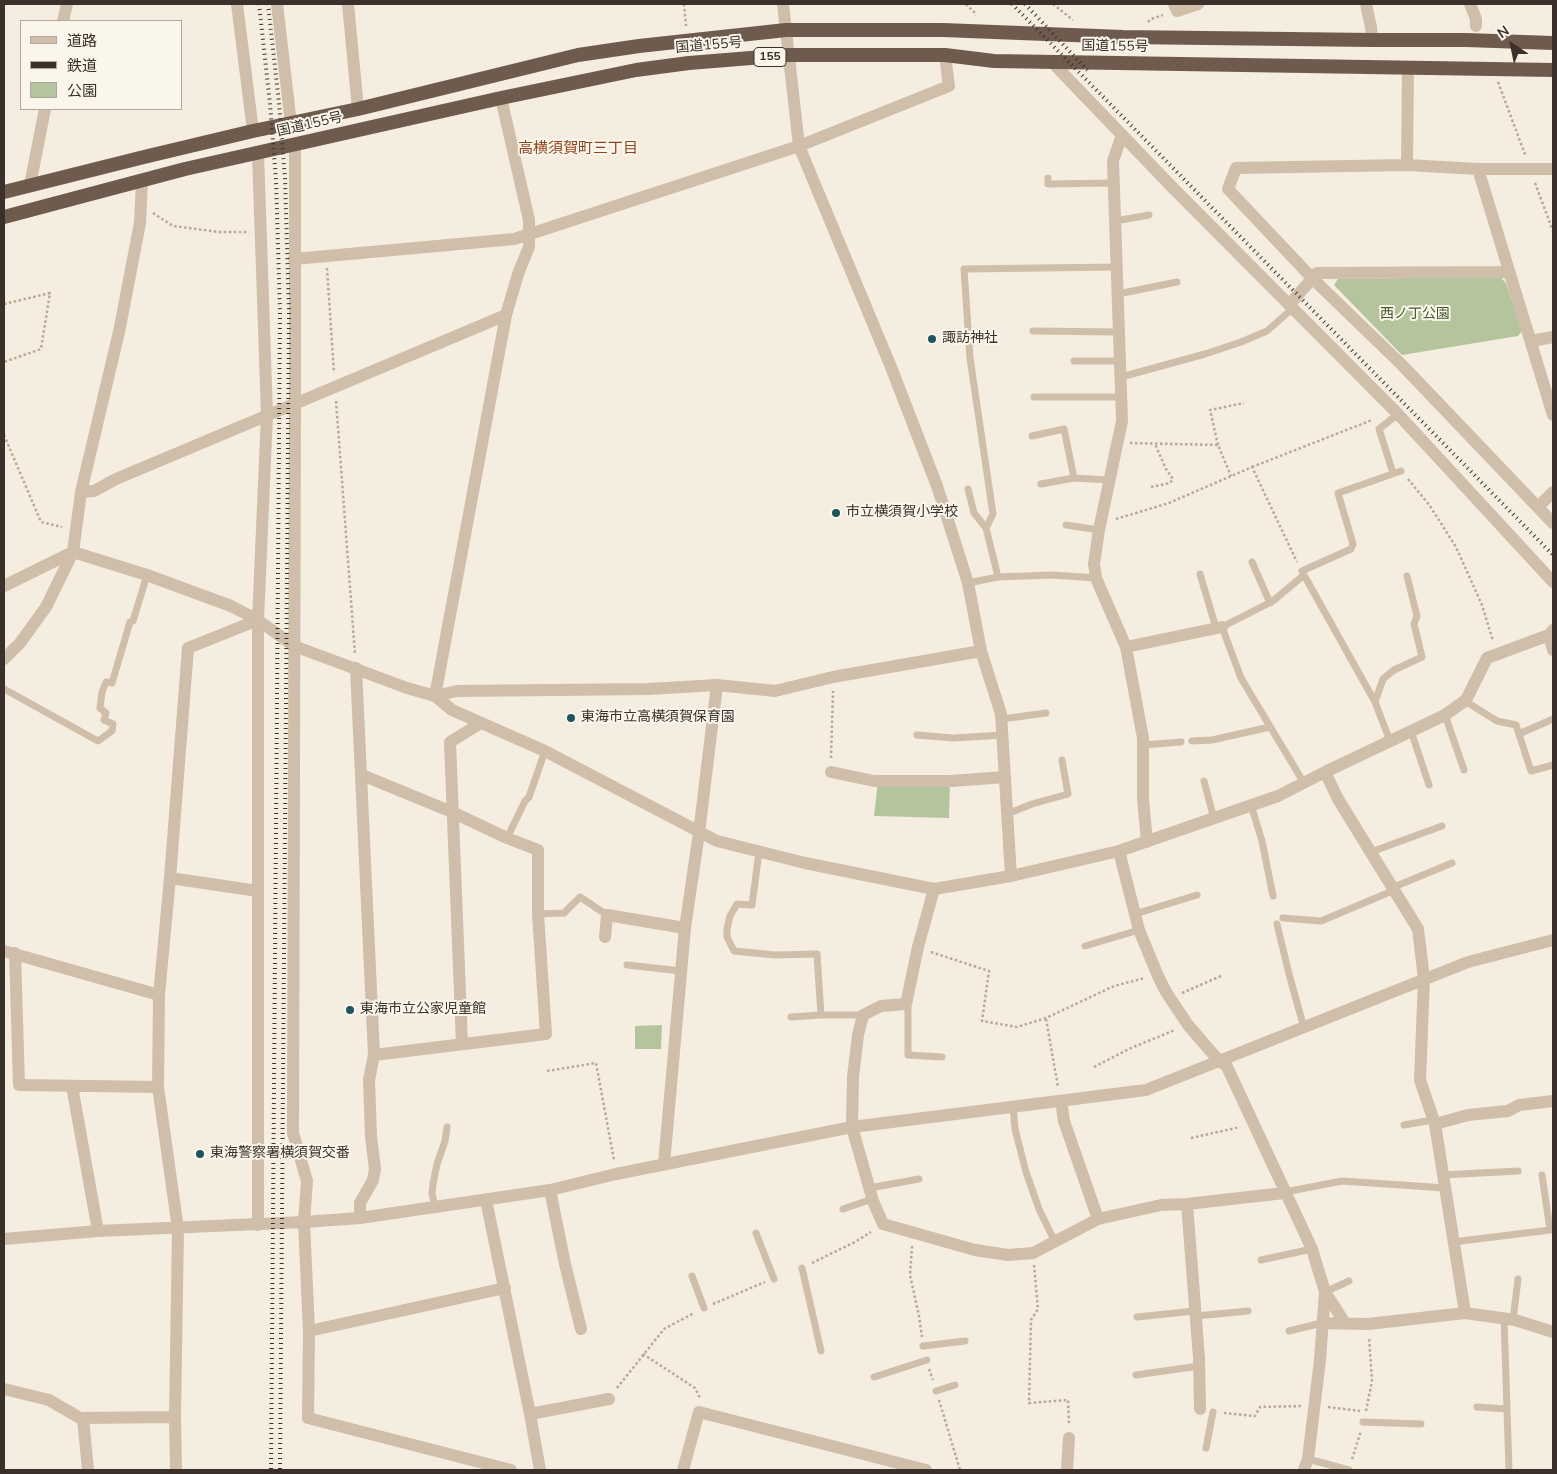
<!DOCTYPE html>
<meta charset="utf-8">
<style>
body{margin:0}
#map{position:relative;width:1557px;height:1474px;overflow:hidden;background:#f5eddf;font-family:"Nunito Sans","Noto Sans JP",sans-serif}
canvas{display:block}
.frame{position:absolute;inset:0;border:5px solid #3b312a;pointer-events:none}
.legend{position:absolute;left:20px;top:20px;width:162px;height:90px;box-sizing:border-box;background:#fbf6ec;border:1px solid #aea79e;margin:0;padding:6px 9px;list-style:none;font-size:15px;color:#3b312a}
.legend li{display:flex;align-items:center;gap:10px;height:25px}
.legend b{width:25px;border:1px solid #aea79e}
.north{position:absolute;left:1487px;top:20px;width:50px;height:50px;-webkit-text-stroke:4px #fbf6ec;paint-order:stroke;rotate:326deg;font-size:14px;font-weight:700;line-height:20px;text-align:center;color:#3b312a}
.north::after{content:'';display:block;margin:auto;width:18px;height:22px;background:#3b312a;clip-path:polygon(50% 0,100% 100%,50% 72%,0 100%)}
</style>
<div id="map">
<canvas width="1557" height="1474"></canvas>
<div class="frame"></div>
<ul class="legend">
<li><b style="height:6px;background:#cebeaa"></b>道路</li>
<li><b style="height:6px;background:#3b312a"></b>鉄道</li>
<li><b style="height:14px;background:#b4c59e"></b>公園</li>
</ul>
<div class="north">N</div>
</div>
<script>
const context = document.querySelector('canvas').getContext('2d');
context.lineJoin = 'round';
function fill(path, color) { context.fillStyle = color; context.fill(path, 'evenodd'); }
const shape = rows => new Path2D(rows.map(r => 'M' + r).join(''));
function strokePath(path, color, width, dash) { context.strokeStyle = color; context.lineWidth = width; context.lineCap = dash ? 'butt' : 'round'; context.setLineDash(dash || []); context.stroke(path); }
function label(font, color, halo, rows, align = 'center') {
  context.font = font + ' "Nunito Sans","Noto Sans JP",sans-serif'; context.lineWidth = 4; context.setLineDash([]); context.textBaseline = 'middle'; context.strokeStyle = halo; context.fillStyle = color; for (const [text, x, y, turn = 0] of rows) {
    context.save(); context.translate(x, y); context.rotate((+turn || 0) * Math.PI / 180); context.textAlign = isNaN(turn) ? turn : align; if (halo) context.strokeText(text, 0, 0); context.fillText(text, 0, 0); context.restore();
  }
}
fill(shape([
 [1500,277,1506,283,1522,331,1518,336,1402,355,1334,285,1338,279],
 [878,781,950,781,949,818,874,816],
 [662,1025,661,1049,635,1049,635,1026]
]), '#b4c59e');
strokePath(shape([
 [684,4,686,26],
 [966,4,974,12,975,16],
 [1053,4,1073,20],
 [1148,22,1151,19,1163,15],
 [1498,82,1526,157],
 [1535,183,1553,231],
 [153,213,173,226,219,232,249,232],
 [327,268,334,373],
 [4,304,50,293,41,349,4,362],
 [336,401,355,654],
 [4,435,41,522,62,527],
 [1130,443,1218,445,1231,476],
 [1218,445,1210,410,1244,403],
 [1252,467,1372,420],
 [1408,479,1430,506,1456,547,1482,605,1493,641],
 [1151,487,1170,483,1173,479,1166,469,1155,444],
 [1116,519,1169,503,1252,467,1297,562],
 [831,758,833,691],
 [931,952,989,971,982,1021,1017,1027,1046,1018,1114,986,1145,978],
 [1182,993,1221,976],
 [1046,1019,1058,1087],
 [1094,1067,1131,1048,1175,1030],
 [547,1071,596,1063,614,1160],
 [1191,1138,1240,1127],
 [912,1246,910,1275,919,1316,922,1337],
 [812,1263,855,1242,871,1232],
 [1034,1265,1038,1309,1031,1320,1029,1403,1068,1400,1069,1424],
 [713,1304,765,1282],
 [643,1354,695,1388,700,1398],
 [929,1369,933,1380],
 [617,1388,664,1329,694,1313],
 [939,1400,960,1470],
 [1328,1407,1360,1411],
 [1366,1411,1372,1381,1369,1337],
 [1224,1413,1255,1416,1260,1407,1302,1406],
 [1352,1459,1361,1431]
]), '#baa894', 2.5, [2.5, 2.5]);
strokePath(shape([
 [1048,178,1048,184,1114,183],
 [1115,221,1149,215],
 [1118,294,1177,282],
 [1033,331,1119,332],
 [1074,361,1120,361],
 [1121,377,1205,354,1241,342,1267,331,1293,308],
 [1034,397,1121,397],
 [1032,436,1064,429,1074,478],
 [1393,473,1379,429,1398,414],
 [1041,484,1074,478,1109,480],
 [968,489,974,513,986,528,998,577],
 [1066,525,1099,530],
 [986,528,993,514,970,358,964,269,1117,267],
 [1252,562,1270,603],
 [1302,571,1351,549,1353,544,1338,493,1401,471],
 [1200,574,1216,628],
 [968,583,998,577,1052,575,1096,578],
 [4,689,98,741,112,731,113,724,104,720,106,713,100,708,102,692,106,682,112,683,130,622,133,621,147,575],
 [1465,701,1497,721,1516,725,1531,771,1553,765],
 [1375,702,1383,679,1394,670,1422,657,1414,624,1417,616,1407,576],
 [1445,715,1464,770],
 [1002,719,1046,713],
 [1411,731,1429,785],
 [1519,734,1553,719],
 [917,735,953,738,1003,735],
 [1192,741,1212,740,1270,727],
 [1143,745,1181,742],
 [1204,781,1214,819],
 [1304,783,1241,678,1222,627,1273,601,1304,575,1375,702,1390,741],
 [1251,805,1262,841,1273,896],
 [1007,814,1032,804,1068,794,1062,760],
 [507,838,525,801,529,797,545,751],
 [759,852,752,905,737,904,730,916,727,929,727,937,734,951,775,955,817,954,821,1015],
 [1371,852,1442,826],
 [538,914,564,913,580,897,607,915],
 [1135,914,1197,895],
 [1283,918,1321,921,1390,892,1394,887,1452,863],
 [1277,924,1289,974,1304,1028],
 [1085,946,1139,930],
 [627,965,681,971],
 [906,1004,908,1007,908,1055,942,1057],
 [791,1017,821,1015,863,1015],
 [1013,1107,1015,1129,1026,1172,1039,1209,1055,1242],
 [1404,1125,1433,1120],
 [1443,1175,1518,1171],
 [869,1188,919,1179],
 [1285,1192,1342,1181,1445,1188],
 [435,1207,432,1193,433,1184,437,1164,445,1141,447,1127],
 [843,1209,872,1199],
 [756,1233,774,1279],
 [1453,1242,1550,1230,1542,1175],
 [1261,1260,1312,1249],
 [802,1268,821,1351],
 [692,1276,704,1308],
 [1325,1292,1349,1281],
 [1196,1316,1248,1311],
 [1137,1317,1195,1311],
 [1504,1318,1509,1470],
 [1513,1320,1518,1279],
 [1289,1331,1322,1323],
 [923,1346,965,1341],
 [1136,1375,1199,1366],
 [874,1377,927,1360],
 [936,1391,955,1385],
 [1477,1407,1507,1409],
 [1363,1422,1421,1424],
 [1206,1448,1213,1412],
 [1308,1459,1349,1470]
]), '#cebeaa', 7);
strokePath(shape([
 [237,4,253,131],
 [277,4,291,124],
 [348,4,358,109],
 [1174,4,1177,11,1198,4],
 [1366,4,1371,27,1372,40],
 [1470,4,1476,19,1476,26],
 [63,21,67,4],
 [295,145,295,403,293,1133,307,1181,304,1222,309,1331,308,1418,511,1470],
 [799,146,891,367,937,486,968,583,981,651,1001,714,1011,876],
 [1407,165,1408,67],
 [1478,169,1553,415],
 [1553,169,1478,169,1407,165,1236,168,1228,189,1312,278,1402,365,1553,523],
 [30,185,45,109],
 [1289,305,1317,273,1509,272],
 [1531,341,1553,337],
 [81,492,94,491,116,479,506,315],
 [1538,507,1553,492],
 [73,552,147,575,231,606,258,620],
 [1549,635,1553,650],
 [1126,647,1222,627],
 [4,659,20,643,46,607,73,552,81,492,119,332,140,223,142,181],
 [356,668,374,1055,369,1080,371,1137,375,1169,373,1180,360,1203,360,1218],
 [435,696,452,710,545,751,717,841,805,863,934,889,1011,876,1119,851,1278,796,1325,772,1445,715,1466,700,1487,658,1549,635,1553,630],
 [435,696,457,691,648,689,717,685,775,691,833,677,981,651],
 [831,772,874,781,951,781,1005,777],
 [1325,772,1338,799,1418,929,1424,979,1420,1080,1435,1124,1465,1313],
 [362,775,452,812,507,838,538,850,538,914,546,1034,374,1055],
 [1147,842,1143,799,1143,738,1126,647,1096,578,1094,564,1099,530,1122,421,1113,161,1122,135,1172,187,1397,413,1553,582],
 [1119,851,1139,930,1158,976,1166,992,1188,1025,1220,1062,1226,1065,1229,1071,1312,1249,1325,1292,1320,1360,1308,1459,1304,1470],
 [170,878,258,891],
 [934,889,918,947,906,1004,881,1006,863,1015,858,1035,853,1077,852,1127,873,1201,883,1224,975,1250,1008,1255,1033,1253,1098,1219,1161,1205,1187,1204,1284,1193],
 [605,937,607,915,685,928],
 [4,951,159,995],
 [15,953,19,1085,158,1087],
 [462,1044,450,742,481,723],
 [72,1086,98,1231],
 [1061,1101,1064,1121,1098,1219],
 [1435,1124,1468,1115,1508,1111,1519,1105,1553,1101],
 [550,1190,565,1264,581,1329],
 [486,1200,530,1414,540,1470],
 [1187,1204,1199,1358,1200,1409],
 [258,1225,258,620,267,415,258,154],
 [1325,1292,1345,1323],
 [1322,1323,1368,1324,1465,1313,1515,1320,1553,1332],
 [309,1331,505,1288],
 [4,1389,49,1400,80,1418,175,1417],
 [530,1414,609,1399],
 [83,1418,88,1470],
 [176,1470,175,1417,178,1229],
 [683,1470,699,1412,926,1470],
 [1067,1470,1069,1438]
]), '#cebeaa', 12);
strokePath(shape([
 [783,4,799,146],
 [1052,62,1122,135],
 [294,259,514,239,530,234,799,146,949,86,945,55],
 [4,586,73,552],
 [664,1164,685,928,699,833,717,685],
 [178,1229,158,1087,159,995,170,878,188,648,258,620,294,646,407,688,435,696,506,315,518,274,529,247,529,220,501,98],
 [4,1239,98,1231,304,1222,360,1218,550,1190,616,1174,852,1127,1146,1090,1468,962,1553,940]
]), '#cebeaa', 12);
strokePath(shape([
 [4,192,144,157,253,131,358,109,578,55,639,46,786,30,943,30,1123,37,1372,40,1466,40,1553,43],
 [4,217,185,169,501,98,636,70,689,63,788,55,945,55,994,61,1553,70]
]), '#6e5b4d', 14);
strokePath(shape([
 [259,4,270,104,276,180,280,313,271,1470],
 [268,4,279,103,285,179,289,313,280,1470],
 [1012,4,1553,555],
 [1025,4,1090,73]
]), '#3b312a', 4, [1, 4]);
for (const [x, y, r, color] of [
 [932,339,5,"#1c5560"],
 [836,513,5,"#1c5560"],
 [571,718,5,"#1c5560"],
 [350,1010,5,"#1c5560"],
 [200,1154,5,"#1c5560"]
]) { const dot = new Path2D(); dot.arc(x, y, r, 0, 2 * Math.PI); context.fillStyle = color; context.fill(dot); strokePath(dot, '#fbf6ec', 2); }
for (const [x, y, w] of [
 [770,57,32]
]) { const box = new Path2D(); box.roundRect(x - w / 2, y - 9.5, w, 19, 4); context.fillStyle = '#fbf6ec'; context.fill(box); strokePath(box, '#3b312a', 1); }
label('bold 12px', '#3b312a', null, [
 ["155",770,57]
]);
label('14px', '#3b312a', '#fbf6ec', [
 ["国道155号",709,46,-5],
 ["国道155号",1115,47,1],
 ["国道155号",310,125,-13]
]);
label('14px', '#455b2c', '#fbf6ec', [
 ["西ノ丁公園",1415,315]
]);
label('14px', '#3b312a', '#fbf6ec', [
 ["諏訪神社",942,339],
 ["市立横須賀小学校",846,513],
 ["東海市立高横須賀保育園",581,718],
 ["東海市立公家児童館",360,1010],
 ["東海警察署横須賀交番",210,1154]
], 'left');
label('15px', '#90441d', '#fbf6ec', [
 ["高横須賀町三丁目",578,149]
]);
</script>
